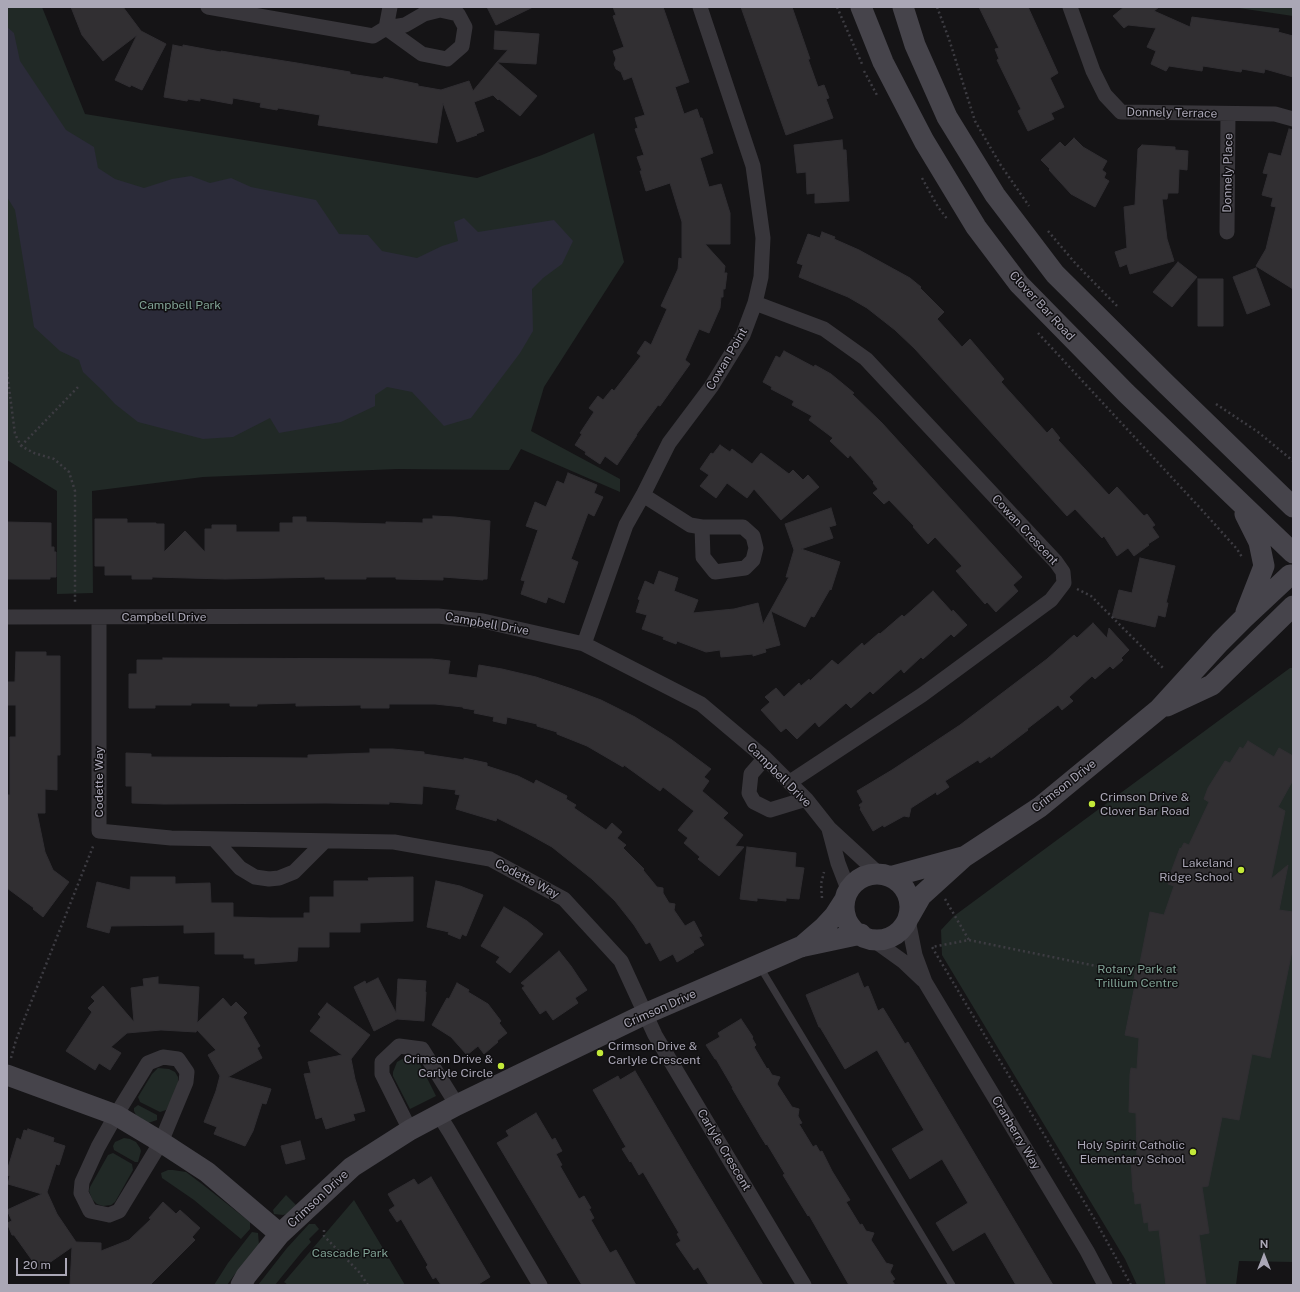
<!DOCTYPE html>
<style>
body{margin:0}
#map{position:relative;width:1300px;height:1292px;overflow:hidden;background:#151416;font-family:"Public Sans",sans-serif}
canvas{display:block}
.frame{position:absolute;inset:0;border:8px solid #aaa7b6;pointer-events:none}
.north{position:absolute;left:1244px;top:1236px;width:40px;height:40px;-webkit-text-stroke:3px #100f11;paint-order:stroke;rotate:0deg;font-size:11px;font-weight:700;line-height:16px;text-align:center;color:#aaa7b6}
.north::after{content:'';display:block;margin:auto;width:14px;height:18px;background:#aaa7b6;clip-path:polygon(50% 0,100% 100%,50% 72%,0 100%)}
.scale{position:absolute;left:16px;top:1258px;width:51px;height:18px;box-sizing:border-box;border:2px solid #aaa7b6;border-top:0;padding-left:5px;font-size:12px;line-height:14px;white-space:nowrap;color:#aaa7b6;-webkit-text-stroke:3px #100f11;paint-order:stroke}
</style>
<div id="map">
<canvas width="1300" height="1292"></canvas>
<div class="frame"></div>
<div class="north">N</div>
<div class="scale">20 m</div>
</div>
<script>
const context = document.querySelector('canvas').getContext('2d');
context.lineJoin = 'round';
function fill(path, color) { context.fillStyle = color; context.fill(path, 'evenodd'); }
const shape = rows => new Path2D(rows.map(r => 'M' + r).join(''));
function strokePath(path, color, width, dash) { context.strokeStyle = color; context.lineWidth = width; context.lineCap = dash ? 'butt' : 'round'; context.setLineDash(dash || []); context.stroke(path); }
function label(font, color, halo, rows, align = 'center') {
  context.font = font + ' "Public Sans",sans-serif'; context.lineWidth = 3; context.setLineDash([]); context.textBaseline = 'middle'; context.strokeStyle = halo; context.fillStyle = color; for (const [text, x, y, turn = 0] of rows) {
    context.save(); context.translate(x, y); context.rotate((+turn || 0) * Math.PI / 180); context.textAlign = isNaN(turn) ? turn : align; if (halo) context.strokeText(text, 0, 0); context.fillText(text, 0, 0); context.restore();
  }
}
fill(shape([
 [7,7,42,7,85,114,477,178,542,155,594,133,624,262,544,387,531,431,620,479,620,492,521,449,509,470,397,469,203,477,92,491,93,593,57,594,57,491,7,460],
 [1232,7,1293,7,1293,16],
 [1290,668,1293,668,1293,1262,1239,1261,1236,1285,1137,1285,1125,1259,942,955,941,930,954,916],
 [408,1057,417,1060,420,1064,436,1096,410,1109,393,1076,393,1072,397,1062,404,1058],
 [158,1068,169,1069,175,1072,178,1077,178,1088,166,1110,160,1112,140,1102,138,1097,152,1074],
 [138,1105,157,1115,157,1120,148,1123,136,1115,134,1111,134,1108],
 [124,1138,130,1139,136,1142,140,1148,141,1151,138,1162,135,1162,114,1150,113,1146,115,1142],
 [113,1153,132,1164,133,1170,115,1202,111,1205,103,1206,97,1204,92,1199,89,1191,90,1187,108,1155],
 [168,1170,173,1170,186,1172,202,1184,250,1222,250,1229,241,1239,194,1200,162,1178,161,1173],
 [286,1195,296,1205,291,1213,283,1215,274,1214,273,1210],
 [354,1200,405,1285,288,1285,284,1282],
 [309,1224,315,1224,319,1229,309,1239,311,1242,301,1253,275,1285,258,1285,287,1248],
 [252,1232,258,1233,259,1245,239,1270,235,1274,227,1285,214,1285,228,1263]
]), '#212926');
fill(shape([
 [7,27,14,33,20,61,66,130,94,147,98,168,115,179,144,188,172,179,191,176,210,183,231,178,251,187,316,200,339,234,368,235,382,251,417,258,442,246,458,241,454,222,464,218,478,232,554,220,573,241,562,264,543,278,532,289,533,331,520,353,471,418,444,426,412,392,387,387,375,395,375,406,341,422,279,433,270,418,233,437,203,439,138,422,115,404,103,391,83,372,79,360,60,351,34,327,15,210,7,197]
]), '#2b2b39');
const building = shape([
 [71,7,123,7,141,31,166,44,142,90,131,85,130,87,115,80,137,35,103,61,82,35,71,7],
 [487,7,533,7,496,25,487,7],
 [613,7,663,7,689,82,675,87,684,114,697,109,700,118,702,118,713,153,700,158,709,187,721,184,730,213,730,244,705,244,725,266,724,273,727,273,725,289,723,289,723,297,721,297,720,308,709,333,699,329,685,360,690,364,660,406,658,405,636,435,637,435,617,465,605,456,600,464,585,454,586,452,575,445,582,434,580,433,594,412,589,408,598,396,603,400,612,389,614,391,641,356,637,353,645,341,651,345,667,309,661,306,678,269,679,258,682,259,682,222,670,183,646,191,640,171,642,171,637,157,644,155,635,129,638,128,635,118,645,115,632,77,624,80,621,72,616,69,614,64,616,59,613,51,624,47,613,16,616,15,613,7],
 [741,7,792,7,810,59,808,59,818,87,824,85,829,98,826,99,833,118,786,135,741,7],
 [979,7,1028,7,1058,73,1050,78,1064,107,1051,113,1054,119,1028,131,1018,111,1021,109,997,60,999,59,995,49,999,48,979,7],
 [1124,7,1159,7,1154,11,1190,27,1192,17,1279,29,1278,32,1293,36,1293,77,1265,69,1264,73,1242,69,1241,72,1203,66,1202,71,1169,66,1166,71,1151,64,1156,51,1147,47,1156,28,1128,25,1124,28,1113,16,1124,7],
 [495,31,539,34,536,64,497,62,508,50,494,49,495,31],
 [173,45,183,47,183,45,221,52,221,51,297,63,350,72,350,74,383,79,384,77,418,84,418,86,441,90,469,81,473,91,497,62,537,96,520,116,499,99,498,100,493,95,474,102,484,131,476,134,477,135,457,142,443,103,437,143,318,125,320,115,278,108,277,110,260,107,261,103,233,98,232,104,200,98,200,101,188,99,187,101,164,97,173,45],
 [1289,129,1293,130,1293,289,1256,266,1266,249,1276,207,1271,206,1273,198,1262,195,1268,174,1263,173,1269,153,1281,156,1289,129],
 [1074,138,1083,147,1107,161,1102,170,1106,173,1104,178,1109,181,1095,207,1071,194,1049,170,1050,169,1041,160,1060,142,1065,147,1074,138],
 [842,140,843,150,846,150,849,201,815,203,815,193,807,194,806,172,797,173,794,145,842,140],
 [1142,145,1175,147,1175,150,1188,151,1187,170,1179,169,1178,193,1168,193,1167,199,1162,199,1167,239,1174,261,1130,274,1127,264,1120,267,1115,252,1127,248,1124,207,1135,205,1138,149,1142,145],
 [822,232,835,237,834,239,859,250,910,278,921,287,920,288,944,312,937,319,962,347,970,339,1004,379,1001,382,1047,433,1052,428,1060,438,1058,440,1109,495,1117,487,1144,516,1147,514,1155,525,1152,527,1159,537,1148,544,1149,545,1134,556,1128,548,1117,556,1104,536,1102,538,1075,509,1067,516,915,349,895,330,867,308,848,297,799,277,803,265,797,263,808,234,820,238,822,232],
 [1178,262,1197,277,1172,307,1153,292,1178,262],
 [1256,268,1270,305,1247,314,1233,277,1256,268],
 [1198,279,1223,279,1223,326,1198,326,1198,279],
 [784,351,814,367,815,365,831,374,854,393,852,394,882,423,1022,577,1013,585,1018,591,996,612,987,602,985,604,956,571,962,566,935,537,928,544,913,527,914,526,889,500,884,504,873,493,878,489,873,483,874,482,850,455,848,458,830,441,833,438,809,420,812,416,792,405,794,401,771,389,772,387,763,382,776,356,780,358,784,351],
 [720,445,730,452,732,449,752,464,761,453,789,474,793,470,803,480,808,475,819,487,781,520,754,489,747,498,727,483,716,498,700,486,709,475,700,469,711,453,713,454,720,445],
 [568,473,597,485,594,493,603,497,594,516,588,513,571,559,578,562,564,603,548,597,546,603,521,594,525,581,521,580,538,530,526,526,535,502,546,507,557,481,564,484,568,473],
 [831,508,836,525,829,527,833,538,801,549,840,562,831,590,830,589,814,617,811,616,805,627,771,611,780,645,765,649,766,652,753,656,753,654,721,657,720,650,706,652,677,641,676,644,663,639,664,637,642,629,647,615,636,612,640,600,638,599,645,581,654,585,659,571,678,578,674,591,698,600,693,613,734,609,758,603,763,624,789,577,786,577,794,550,785,524,831,508],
 [433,516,455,517,490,521,487,579,483,579,483,580,443,577,443,580,396,579,396,577,366,577,366,579,325,579,325,577,225,579,152,577,152,579,132,579,132,575,105,575,105,566,95,566,95,519,127,519,127,523,156,523,156,524,164,524,164,552,185,531,205,552,205,529,212,529,212,525,236,525,236,532,280,532,280,523,293,523,293,517,306,517,306,522,386,524,386,522,423,523,423,519,433,519,433,516],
 [7,522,51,523,51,547,54,547,54,552,56,552,56,577,50,577,50,579,7,579,7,522],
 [1140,558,1175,566,1166,603,1168,603,1165,617,1158,615,1155,627,1112,617,1119,590,1132,593,1140,558],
 [933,591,952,612,953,610,967,625,954,637,951,634,923,659,921,657,904,673,901,669,873,694,870,691,851,708,846,703,819,727,815,722,797,739,786,728,781,732,761,710,770,702,765,697,776,688,784,697,799,683,801,686,809,679,810,681,832,660,838,665,862,643,864,646,879,633,880,634,902,615,904,617,912,610,933,591],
 [1093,623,1107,638,1109,628,1129,650,1121,658,1123,660,1113,669,1110,666,1095,679,1092,676,1069,697,1073,701,1062,710,1058,705,1027,729,1028,730,991,758,990,756,980,763,978,760,945,781,949,787,937,795,936,792,911,808,909,817,904,816,884,827,883,825,873,831,860,809,861,808,859,805,863,802,857,791,892,770,960,725,1047,659,1074,635,1077,638,1093,623],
 [16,652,46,652,46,656,60,656,60,755,57,755,57,790,45,789,45,813,37,813,45,852,53,870,69,882,43,917,33,909,34,908,7,888,7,795,10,795,10,737,16,737,16,705,7,705,7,682,15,682,16,652],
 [163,658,432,659,450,661,448,674,477,678,479,665,502,669,536,677,572,689,601,700,635,717,672,740,711,769,704,777,709,781,702,791,728,813,723,818,743,835,735,846,744,847,719,876,698,859,700,857,684,843,688,838,678,830,694,811,663,787,660,791,624,765,623,767,587,746,557,734,557,732,537,726,537,724,507,717,506,724,493,721,494,717,474,713,475,710,463,708,463,707,435,704,389,704,389,708,361,708,361,705,296,706,296,703,257,704,257,706,230,706,230,703,191,703,191,705,155,705,155,708,129,708,129,674,137,674,137,660,163,660,163,658],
 [1248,741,1274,757,1279,748,1293,756,1293,780,1278,807,1285,811,1271,879,1288,865,1279,910,1293,912,1293,946,1270,1058,1252,1054,1239,1120,1222,1117,1208,1186,1202,1187,1209,1233,1199,1235,1206,1285,1166,1285,1159,1230,1149,1231,1148,1222,1144,1223,1141,1203,1135,1204,1134,1192,1133,1192,1131,1160,1137,1160,1136,1113,1129,1112,1130,1075,1131,1068,1137,1069,1139,1038,1125,1035,1135,985,1133,985,1136,968,1139,968,1150,912,1164,915,1174,886,1168,884,1172,873,1171,872,1180,848,1181,849,1184,843,1189,845,1209,802,1204,799,1208,788,1225,761,1230,763,1240,747,1243,749,1248,741],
 [370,749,393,749,424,752,424,754,464,760,464,758,487,763,487,766,518,776,534,784,536,780,567,796,566,799,576,805,574,808,606,830,612,823,622,832,617,838,626,845,623,848,644,869,643,870,657,887,663,888,663,893,669,903,675,904,674,910,685,926,694,921,702,936,699,937,704,945,693,951,694,952,677,962,673,954,660,961,650,942,646,944,634,925,615,901,592,879,552,847,525,832,497,818,496,821,456,809,460,795,455,794,456,790,423,786,422,804,389,802,389,804,326,803,164,804,132,803,132,786,126,786,126,753,151,754,151,757,308,758,308,755,370,753,370,749],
 [747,847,796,853,795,867,804,868,799,899,786,898,786,901,757,898,757,901,740,899,747,847],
 [131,877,175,877,175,884,210,883,211,903,233,903,233,917,271,918,304,918,304,913,310,913,310,897,334,897,334,881,369,881,368,878,413,877,413,921,360,923,360,932,329,932,329,947,298,947,297,961,255,964,255,958,244,958,244,954,215,954,215,932,184,933,184,925,111,926,109,933,87,927,97,882,130,890,131,877],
 [436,881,460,886,483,895,466,936,462,934,460,939,448,934,449,932,427,927,436,881],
 [504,907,527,921,543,934,510,973,496,962,500,957,481,946,504,907],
 [559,951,571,966,587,990,575,998,578,1003,553,1020,546,1010,540,1014,522,988,525,986,521,983,559,951],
 [858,973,864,988,868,986,878,1011,883,1008,905,1044,908,1042,1053,1285,1016,1285,985,1232,953,1251,936,1223,968,1203,942,1159,910,1179,892,1149,924,1130,877,1050,845,1069,820,1027,819,1027,806,995,858,973],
 [158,977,158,984,199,987,197,1023,223,998,231,1007,236,1002,247,1013,243,1017,260,1046,257,1048,262,1058,228,1077,271,1089,266,1104,262,1103,253,1131,245,1146,214,1134,217,1127,204,1122,216,1091,220,1076,208,1055,216,1050,197,1030,196,1032,161,1030,127,1033,111,1047,121,1053,110,1070,99,1063,95,1070,66,1051,92,1012,88,1008,95,1001,91,997,103,986,134,1022,131,988,144,986,143,979,158,977],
 [378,978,396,1013,398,979,426,981,425,992,426,992,424,1021,397,1019,374,1031,354,987,365,981,366,984,378,978],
 [457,983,469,990,468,992,488,1004,501,1021,499,1023,507,1033,497,1041,498,1042,484,1054,478,1046,467,1055,451,1037,432,1025,447,998,449,999,457,983],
 [327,1003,370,1035,351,1059,355,1079,365,1111,353,1114,355,1120,326,1129,322,1117,316,1119,304,1074,311,1073,308,1062,342,1055,310,1031,321,1017,318,1014,327,1003],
 [741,1019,753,1037,752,1038,756,1045,754,1047,767,1069,768,1068,772,1075,780,1077,777,1084,792,1107,799,1109,798,1116,802,1123,799,1124,813,1147,816,1145,820,1152,822,1151,832,1171,850,1200,846,1202,860,1225,862,1224,866,1231,874,1233,871,1240,886,1263,893,1265,890,1272,895,1279,892,1281,895,1285,849,1285,809,1215,808,1216,783,1175,785,1174,767,1144,766,1145,761,1137,732,1088,733,1088,716,1059,715,1059,706,1045,720,1037,718,1033,741,1019],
 [635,1071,691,1166,763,1285,709,1285,698,1267,694,1270,676,1244,681,1241,677,1234,679,1233,643,1172,639,1175,631,1161,630,1162,622,1149,626,1147,593,1090,618,1076,620,1080,635,1071],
 [536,1113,552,1140,555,1138,562,1151,556,1154,562,1165,560,1166,579,1199,584,1196,591,1208,589,1209,594,1218,591,1220,610,1253,616,1250,636,1285,582,1285,497,1143,509,1136,506,1131,536,1113],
 [28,1129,54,1138,53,1142,65,1146,59,1165,56,1164,47,1192,57,1214,76,1242,101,1243,101,1251,129,1240,151,1219,149,1218,163,1202,176,1214,180,1210,200,1228,192,1237,195,1240,150,1285,70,1285,72,1247,39,1270,14,1235,12,1235,7,1223,12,1221,7,1210,42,1194,8,1184,10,1176,7,1175,7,1171,17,1138,21,1140,24,1130,27,1131,28,1129],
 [300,1141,305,1159,286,1164,281,1146,300,1141],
 [431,1177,490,1277,477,1285,441,1285,436,1277,433,1279,426,1267,428,1265,401,1219,397,1222,389,1210,395,1206,388,1194,414,1179,418,1185,431,1177]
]);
fill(building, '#312f32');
strokePath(building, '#302e32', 1);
strokePath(shape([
 [837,7,862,64],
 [937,7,949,39,975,121,1000,164,1029,206],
 [864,71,878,97],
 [922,178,938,207,948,220],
 [1048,231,1076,264,1119,308],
 [1038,333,1201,509,1237,549,1242,557],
 [7,372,15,434,21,446,34,453,54,459,69,472,75,491,75,602],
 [1216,404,1258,432,1293,461],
 [21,446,78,387],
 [1077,589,1091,596,1164,669],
 [822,898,821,884,824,872],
 [945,899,969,940],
 [11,1058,16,1040,94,844],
 [324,1230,324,1236,359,1272,368,1285],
 [1131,1285,1095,1220,932,947,969,940,1135,974]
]), '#3d3c42', 2.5, [2, 3]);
strokePath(shape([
 [760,967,952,1285]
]), '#38363b', 7);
strokePath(shape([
 [208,7,373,36,386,28,390,7],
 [1070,7,1093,71,1105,95,1121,112,1275,114,1293,119],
 [440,10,458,14,465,27,462,46,447,59,422,54,386,28,405,25,424,14,440,10],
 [1227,232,1228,114],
 [755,303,824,329,866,359,1056,562,1063,572,1064,583,1051,600,922,695,790,782],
 [643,495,690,525,702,527,743,527,753,536,756,548,753,560,745,568,715,572,703,557,702,527],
 [7,617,438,616,483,621,584,644,701,704,765,758,806,799,829,828,879,874],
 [99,617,99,831,171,838,394,842,490,859,564,899,621,961,655,1035,804,1285],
 [584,644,626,525,643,495,669,443,711,387,743,335,755,303,761,277,763,238,753,166,700,7],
 [765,758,751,774,749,793,754,802,770,810,806,799],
 [829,829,838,863,848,889],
 [214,839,240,868,255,877,269,879,279,878,294,872,325,841],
 [908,920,915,955,925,982,1087,1251,1105,1285],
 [872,939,904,962,923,980],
 [163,1057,178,1059,187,1072,186,1082,161,1142,119,1211,109,1215,90,1211,81,1193,82,1182,98,1147,116,1115,148,1063,163,1057],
 [439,1115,449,1131,540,1285],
 [410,1130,382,1074,382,1062,399,1046,422,1049,457,1105]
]), '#38363b', 15);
strokePath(shape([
 [861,7,883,62,924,141,976,227,1019,284,1126,393,1293,553],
 [903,7,915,45,947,117,995,195,1055,274,1165,383,1293,507],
 [1245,514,1259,542,1264,566,1246,612],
 [1167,706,1212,685,1293,606],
 '844 907a33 33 0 1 1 66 0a33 33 0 1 1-66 0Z',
 [890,877,963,857],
 [909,917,921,896,964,857,1040,807,1159,709,1220,642,1244,618,1290,575,1293,575],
 [801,947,823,928,835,915,844,901],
 [7,1075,116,1115,161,1142,207,1172,280,1234],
 [241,1285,246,1276,280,1234,352,1167,410,1130,457,1105,645,1014,800,947,861,934]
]), '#46444b', 21);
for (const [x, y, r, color] of [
 [1092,804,4,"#c3e939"],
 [1241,870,4,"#c3e939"],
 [600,1053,4,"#c3e939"],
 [501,1066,4,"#c3e939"],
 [1193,1152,4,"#c3e939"]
]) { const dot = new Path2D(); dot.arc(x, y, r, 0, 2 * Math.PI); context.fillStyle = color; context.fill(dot); strokePath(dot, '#100f11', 1.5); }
label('12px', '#aaa7b6', '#100f11', [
 ["Donnely Terrace",1172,113,1],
 ["Donnely Place",1228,173,-89],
 ["Clover Bar Road",1042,306,47],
 ["Cowan Point",727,359,-60],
 ["Cowan Crescent",1025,530,47],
 ["Campbell Drive",164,617],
 ["Campbell Drive",487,624,10],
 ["Campbell Drive",779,775,45],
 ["Codette Way",99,782,-90],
 ["Crimson Drive",1064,786,-38],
 ["Codette Way",527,879,28],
 ["Crimson Drive",660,1009,-24],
 ["Cranberry Way",1016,1133,59],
 ["Carlyle Crescent",724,1150,59],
 ["Crimson Drive",318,1199,-43]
]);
label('12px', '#7fa093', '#100f11', [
 ["Campbell Park",180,305],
 ["Rotary Park at",1137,969],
 ["Trillium Centre",1137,983],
 ["Cascade Park",350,1253]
]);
label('12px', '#aaa7b6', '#100f11', [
 ["Crimson Drive &",1100,797,"left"],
 ["Clover Bar Road",1100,811,"left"],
 ["Lakeland",1233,863],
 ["Ridge School",1233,877],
 ["Crimson Drive &",608,1046,"left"],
 ["Carlyle Crescent",608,1060,"left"],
 ["Crimson Drive &",493,1059],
 ["Carlyle Circle",493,1073],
 ["Holy Spirit Catholic",1185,1145],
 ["Elementary School",1185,1159]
], 'right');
</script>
